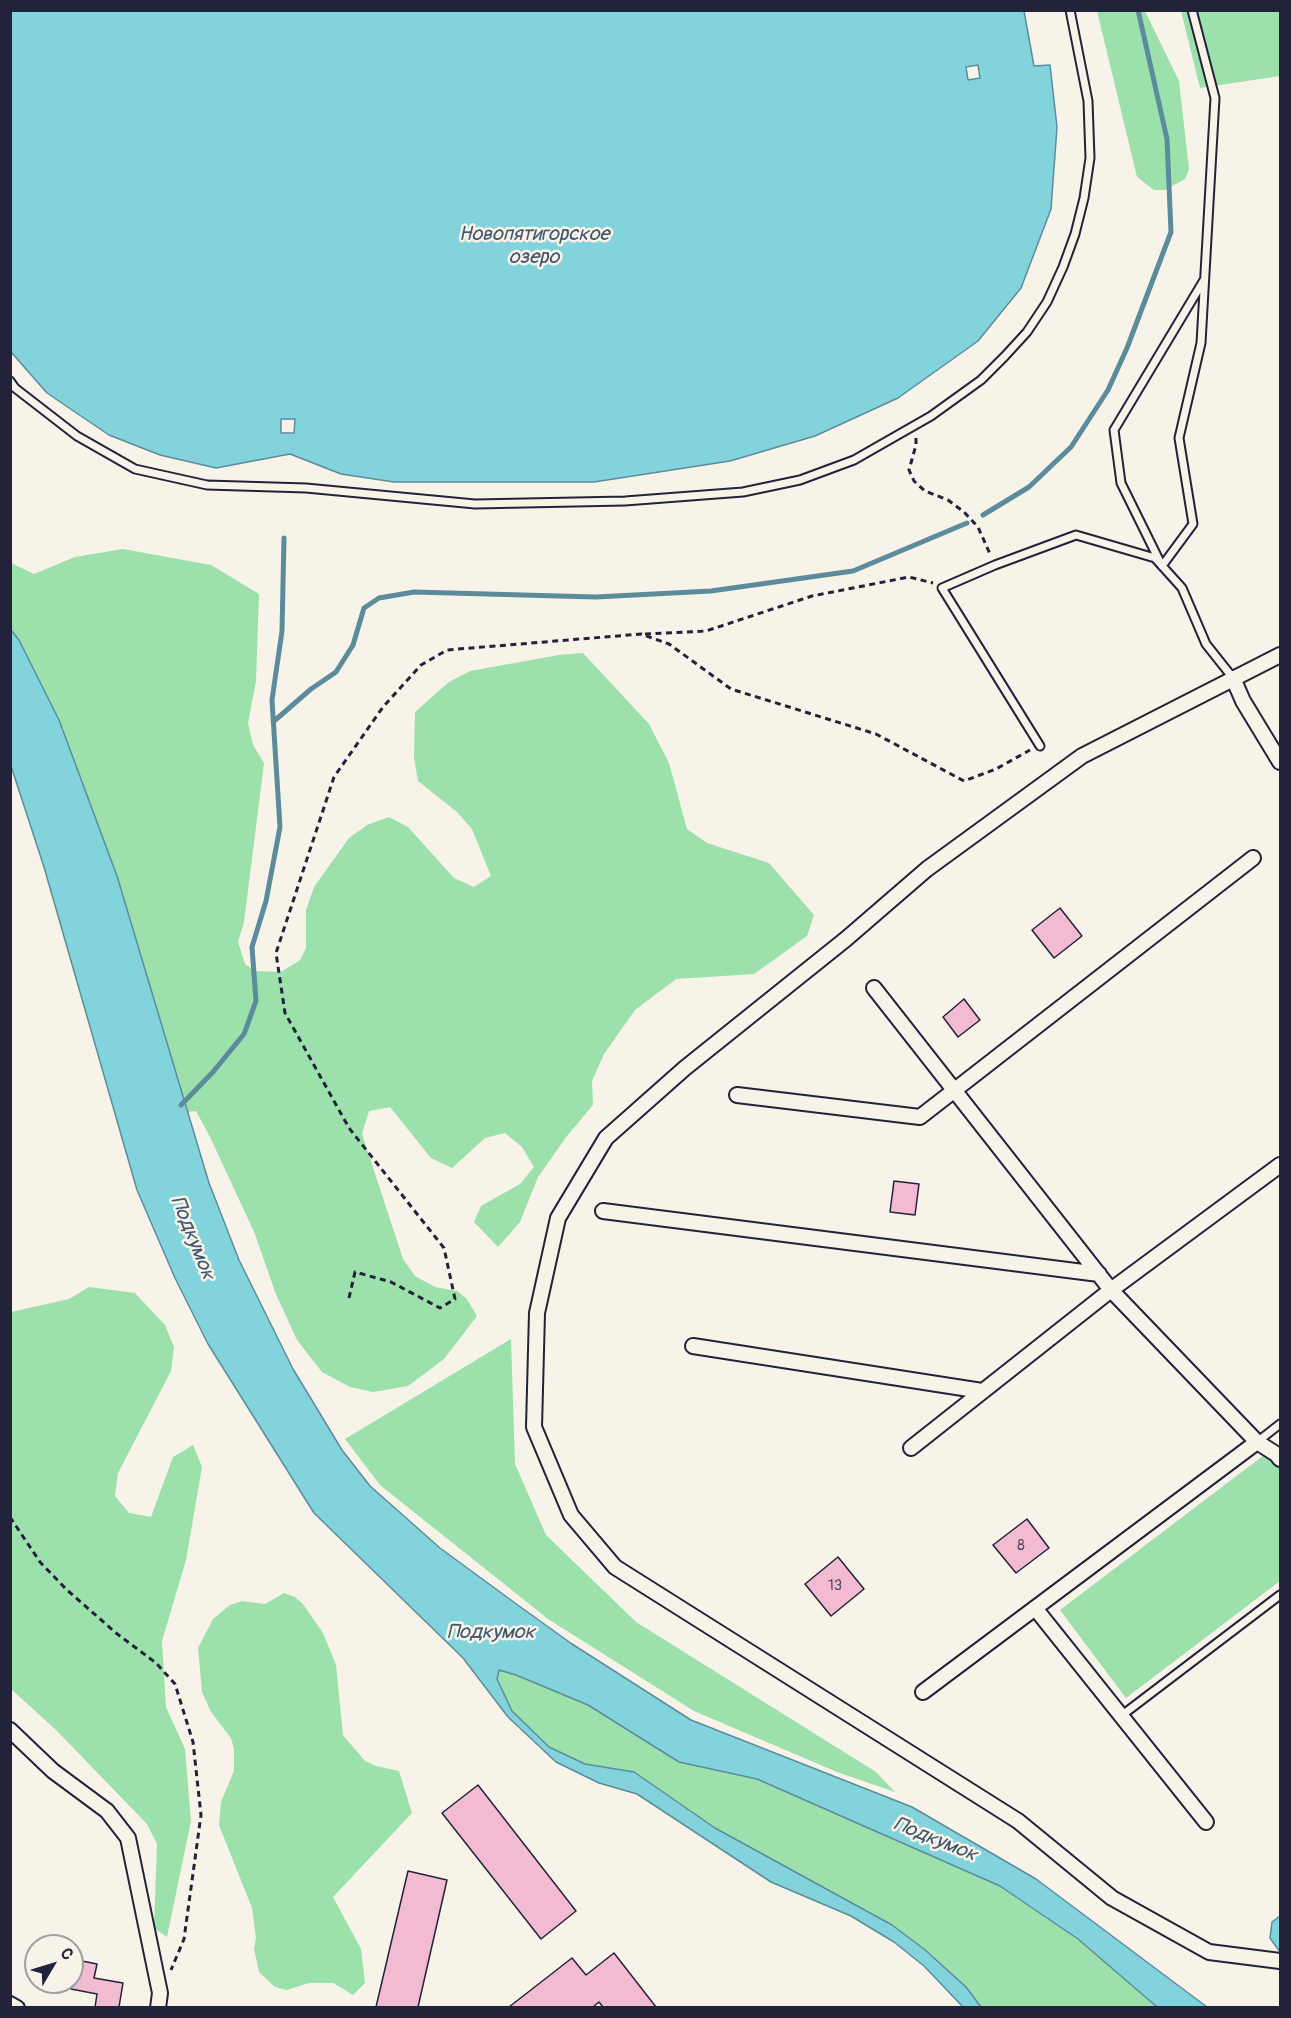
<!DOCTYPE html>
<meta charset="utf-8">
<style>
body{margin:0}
#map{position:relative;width:1291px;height:2018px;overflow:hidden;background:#f7f3e8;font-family:Pangolin,sans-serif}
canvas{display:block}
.frame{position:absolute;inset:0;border:12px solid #22223b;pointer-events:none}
.north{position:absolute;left:24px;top:1934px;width:60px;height:60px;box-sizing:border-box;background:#f7f3e8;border:2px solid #a29fa3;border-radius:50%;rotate:52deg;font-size:16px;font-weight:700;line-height:24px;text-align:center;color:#22223b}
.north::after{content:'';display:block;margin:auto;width:21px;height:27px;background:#22223b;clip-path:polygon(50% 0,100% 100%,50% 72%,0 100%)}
</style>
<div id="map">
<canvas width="1291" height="2018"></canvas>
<div class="frame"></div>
<div class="north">С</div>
</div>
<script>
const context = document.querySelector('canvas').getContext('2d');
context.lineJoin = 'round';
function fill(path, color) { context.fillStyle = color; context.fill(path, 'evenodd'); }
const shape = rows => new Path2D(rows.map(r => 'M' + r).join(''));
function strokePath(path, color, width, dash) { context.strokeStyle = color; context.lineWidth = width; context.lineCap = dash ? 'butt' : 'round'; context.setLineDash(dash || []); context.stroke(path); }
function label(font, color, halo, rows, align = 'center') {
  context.font = font + ' Pangolin,sans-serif'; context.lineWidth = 5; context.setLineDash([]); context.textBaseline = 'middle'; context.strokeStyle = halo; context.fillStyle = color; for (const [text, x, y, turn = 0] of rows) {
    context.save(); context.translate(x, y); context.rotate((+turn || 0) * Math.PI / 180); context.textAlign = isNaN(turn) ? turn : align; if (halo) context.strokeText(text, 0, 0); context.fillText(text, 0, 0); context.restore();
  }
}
fill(shape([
 [1097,11,1145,11,1179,81,1189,169,1185,179,1165,190,1154,190,1137,177],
 [1181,11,1280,11,1280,76,1200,88],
 [123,549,211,565,259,594,256,681,248,723,253,745,264,763,244,922,238,942,245,964,255,971,281,972,300,960,306,948,306,910,314,887,349,838,367,825,389,817,408,827,454,878,474,887,491,876,472,829,457,812,418,781,414,758,415,712,449,682,470,671,559,655,583,653,649,724,669,763,687,829,707,843,769,863,814,915,807,936,754,974,676,979,635,1010,604,1054,592,1081,593,1105,567,1136,538,1177,520,1222,498,1247,474,1222,481,1206,520,1184,534,1167,522,1147,505,1133,485,1138,452,1168,431,1158,390,1107,369,1111,362,1134,403,1259,415,1276,435,1287,457,1291,466,1298,477,1316,444,1359,408,1386,373,1392,350,1387,322,1372,297,1340,275,1292,255,1234,210,1137,196,1111,188,1112,117,876,59,720,19,640,11,630,11,563,34,574,75,557],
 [89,1287,135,1293,165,1325,174,1347,171,1371,118,1473,115,1496,129,1513,151,1517,173,1457,193,1445,202,1467,186,1560,162,1641,166,1707,185,1749,191,1821,167,1937,154,1928,157,1844,147,1824,56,1730,11,1689,11,1312,69,1299],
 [511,1339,515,1464,546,1535,636,1622,876,1772,895,1792,837,1772,694,1711,548,1619,380,1485,345,1439],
 [1268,1452,1280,1469,1280,1581,1126,1698,1060,1610],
 [284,1593,295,1597,303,1604,323,1633,336,1665,343,1735,365,1761,376,1766,399,1771,412,1813,333,1897,361,1949,365,1983,353,1995,333,1983,309,1983,287,1990,275,1987,259,1972,254,1949,256,1938,252,1908,219,1825,221,1802,234,1771,234,1749,231,1738,211,1712,202,1692,198,1648,213,1619,230,1605,242,1601,265,1604],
 [499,1669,516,1675,588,1705,679,1762,757,1779,1000,1886,1078,1939,1157,2007,981,2007,966,1987,924,1949,891,1925,715,1828,634,1772,585,1764,549,1747,512,1711,497,1678]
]), '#9ce0ab');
const water = shape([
 [10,11,1024,11,1034,66,1050,65,1057,127,1051,209,1021,288,978,341,898,398,815,436,730,461,594,482,394,482,341,474,290,454,216,468,160,455,109,435,47,393,11,352,10,11],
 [978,65,980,78,968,80,966,67,978,65],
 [281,419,295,419,294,433,281,433,281,419],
 [11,630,19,640,59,720,117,876,209,1183,239,1260,293,1369,342,1450,370,1486,440,1548,515,1603,572,1644,691,1720,912,1807,1036,1879,1207,2007,1157,2007,1078,1939,1000,1886,757,1779,679,1762,588,1705,516,1675,499,1670,497,1679,512,1711,549,1747,585,1764,634,1772,715,1828,892,1925,924,1949,966,1987,981,2007,963,2007,924,1966,894,1942,851,1916,771,1882,637,1794,599,1783,556,1762,508,1717,463,1658,314,1513,208,1344,175,1278,137,1190,44,867,11,766,11,630],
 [1280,1916,1280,1952,1270,1938,1272,1922,1280,1916]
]);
fill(water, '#83d3dd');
strokePath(water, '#5c8c9c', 1.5);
strokePath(shape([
 [983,515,1029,487,1071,447,1108,390,1127,348,1171,232,1167,139,1138,10],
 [273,722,311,689,336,672,353,645,364,608,379,598,414,592,596,597,711,591,853,571,967,523],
 [181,1105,213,1072,244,1034,256,1001,252,947,266,901,280,827,272,700,282,631,284,538]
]), '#5c8c9c', 5);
const building = shape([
 [1060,908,1082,936,1054,958,1032,930,1060,908],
 [964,999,980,1020,958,1037,943,1017,964,999],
 [894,1181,919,1184,915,1215,890,1212,894,1181],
 [1027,1519,1049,1548,1016,1573,993,1545,1027,1519],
 [838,1557,864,1589,831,1616,805,1584,838,1557],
 [478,1785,576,1911,541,1939,442,1813,478,1785],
 [408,1871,447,1880,418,2007,376,2007,408,1871],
 [614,1953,656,2007,603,2007,599,2002,593,2007,509,2007,572,1958,586,1975,614,1953],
 [77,1960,97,1964,94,1978,123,1983,119,2007,95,2007,97,1994,71,1989,77,1960]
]);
fill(building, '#f3bbd1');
strokePath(building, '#22223b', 1.5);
const lane = shape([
 [1192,10,1215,98,1201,343,1179,438,1193,524,1162,566,1121,483,1114,430,1204,280],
 [10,381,15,388,77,436,135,469,207,485,306,488,475,504,625,501,743,492,800,480,854,460,931,416,981,380,1005,356,1027,332,1047,302,1063,267,1075,234,1084,198,1090,158,1088,101,1070,10],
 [1040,746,942,588,995,565,1076,535,1155,558,1182,588,1206,644,1233,678],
 [1257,1442,1280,1424],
 [1121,1716,1280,1595]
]);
const street = shape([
 [1280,655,1082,756,927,869,846,939,685,1068,606,1138,558,1218,537,1313,534,1427,571,1515,615,1567,1018,1821,1112,1898,1209,1952,1280,1961],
 [1233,678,1243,701,1280,762],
 [874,988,1111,1290,1257,1442],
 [737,1095,920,1117,1253,858],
 [603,1211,1099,1274],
 [693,1346,982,1391],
 [911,1448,1111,1290,1280,1165],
 [1035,1608,1206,1822],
 [923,1692,1257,1442,1276,1454,1280,1459],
 [10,1730,53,1771,107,1811,128,1838,160,1993,158,2008],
 [10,2004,17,2008]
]);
strokePath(lane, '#22223b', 11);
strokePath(street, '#22223b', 18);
strokePath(shape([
 [916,438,916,445,909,470,914,481,925,491,948,500,964,512,978,527,990,554],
 [645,634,706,631,812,596,909,577,933,583],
 [349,1298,355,1272,391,1282,440,1308,455,1299,444,1248,349,1128,285,1013,276,953,334,777,383,707,421,665,447,650,641,634,669,644,731,689,876,734,964,781,996,769,1030,750],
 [10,1517,40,1562,67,1590,116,1633,156,1663,175,1684,193,1742,201,1815,184,1939,171,1970]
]), '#22223b', 3, [6, 4.5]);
strokePath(lane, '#f7f3e8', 7);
strokePath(street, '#f7f3e8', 14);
label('15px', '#564860', null, [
 ["8",1021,1546],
 ["13",835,1586]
]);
label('italic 20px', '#3f576c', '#f7f3e8', [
 ["Новопятигорское",534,235],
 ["озеро",534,258],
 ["Подкумок",192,1238,68],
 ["Подкумок",491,1633],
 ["Подкумок",935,1840,22]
]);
</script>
